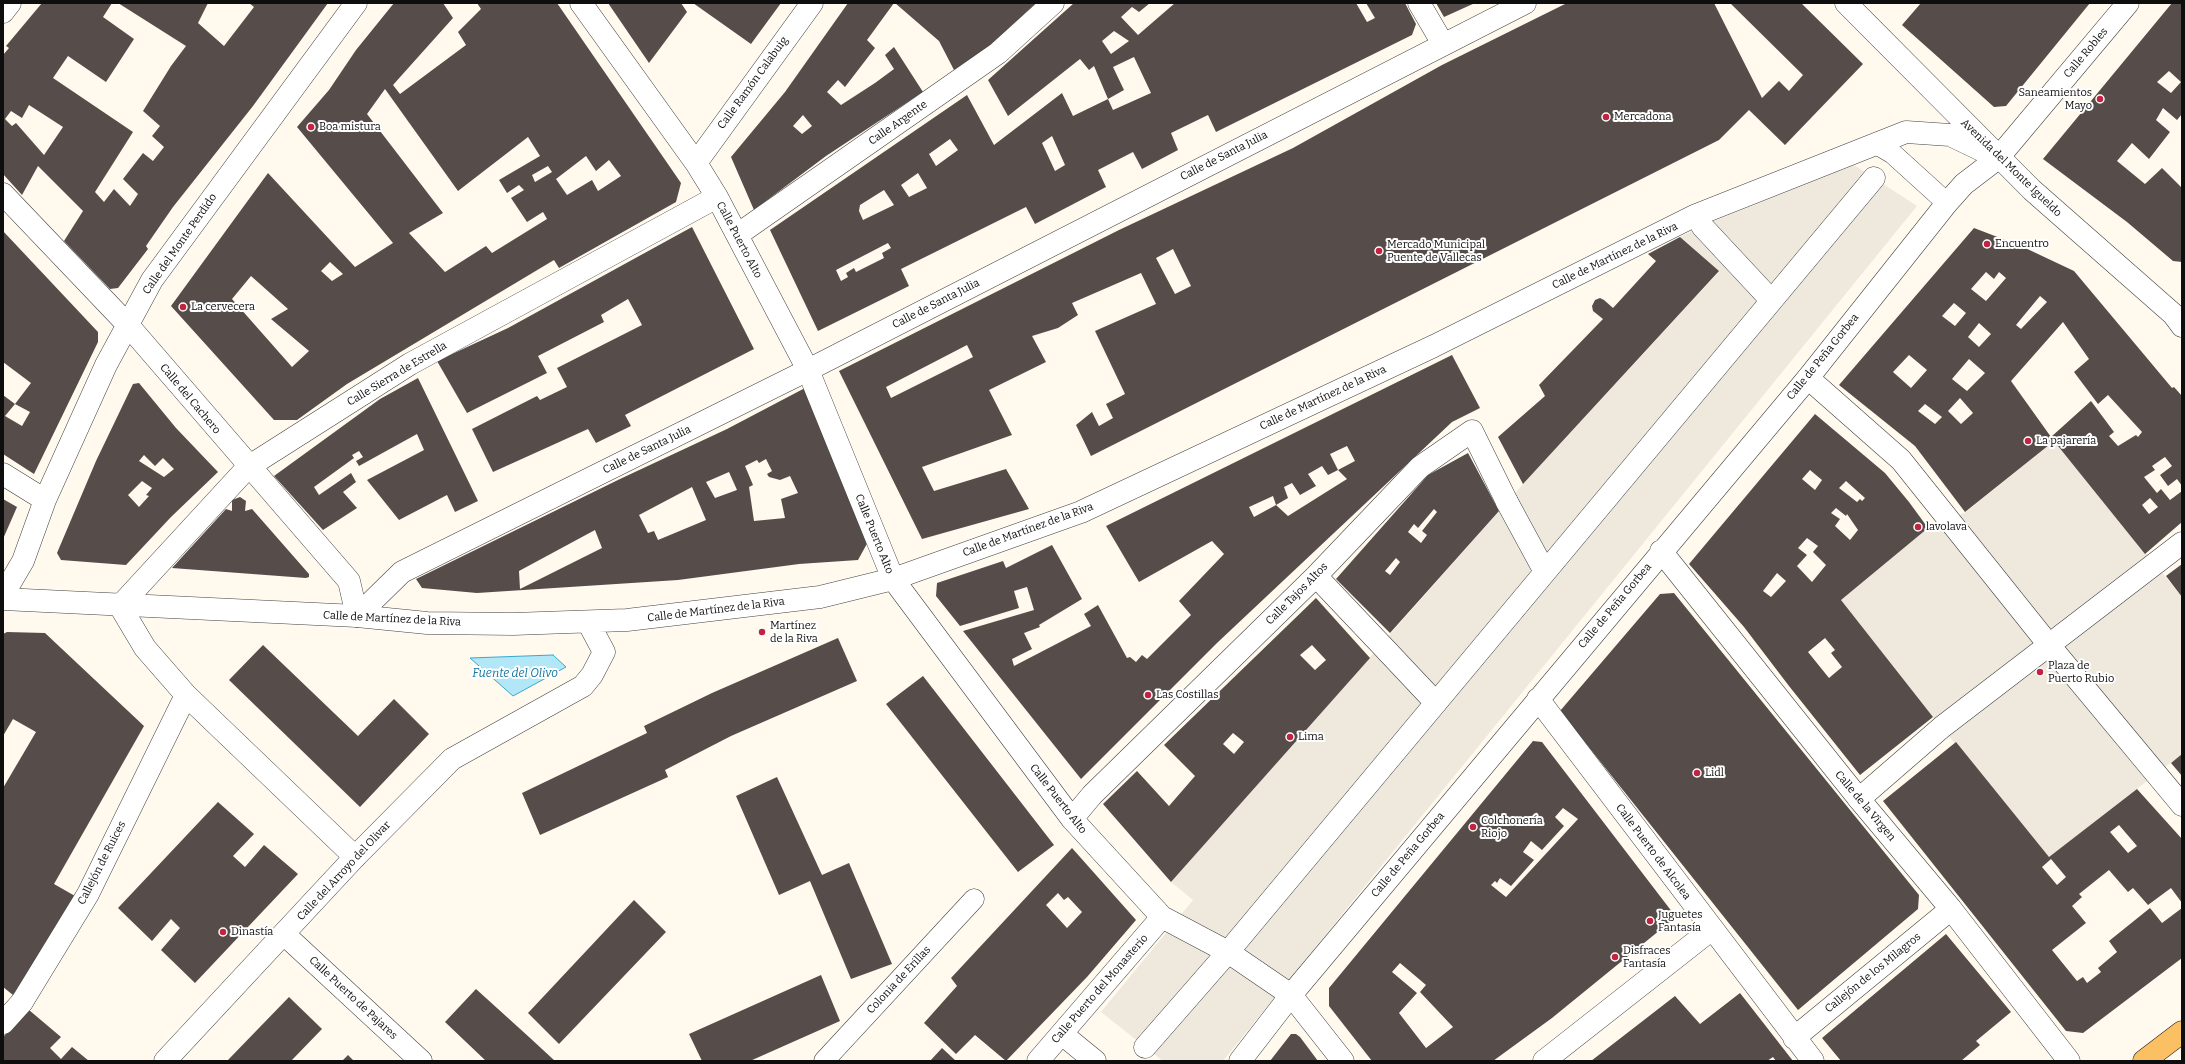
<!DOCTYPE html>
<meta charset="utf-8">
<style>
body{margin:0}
#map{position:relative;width:2185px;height:1064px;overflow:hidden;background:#fff9ee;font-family:Bitter,serif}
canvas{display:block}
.frame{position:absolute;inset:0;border:4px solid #0e0e0e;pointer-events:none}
</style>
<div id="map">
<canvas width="2185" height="1064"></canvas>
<div class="frame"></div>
</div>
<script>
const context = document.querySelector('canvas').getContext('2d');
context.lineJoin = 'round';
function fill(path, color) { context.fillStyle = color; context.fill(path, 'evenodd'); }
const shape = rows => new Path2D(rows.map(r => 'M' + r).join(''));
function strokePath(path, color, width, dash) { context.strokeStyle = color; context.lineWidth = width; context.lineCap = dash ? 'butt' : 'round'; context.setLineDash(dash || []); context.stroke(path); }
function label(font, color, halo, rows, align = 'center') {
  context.font = font + ' Bitter,serif'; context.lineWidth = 4; context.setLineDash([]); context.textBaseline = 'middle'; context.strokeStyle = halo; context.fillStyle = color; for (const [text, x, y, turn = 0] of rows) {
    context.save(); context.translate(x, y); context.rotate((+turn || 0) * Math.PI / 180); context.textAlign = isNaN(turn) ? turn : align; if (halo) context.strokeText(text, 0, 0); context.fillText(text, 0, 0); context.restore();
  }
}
fill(shape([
 [1854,165,1917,206,1223,1061,1163,1061,1101,1012,1193,900,1171,882,1523,484,1719,272,1680,237,1702,226],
 [2054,441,2182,597,2182,754,2049,857,1933,717,1841,600,1928,528,1966,512]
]), '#efe8dd');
const water = shape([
 [553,655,566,667,513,696,470,658,553,655]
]);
fill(water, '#b2e7f7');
strokePath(water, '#38a8cf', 1);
fill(shape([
 [42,3,112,3,103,17,134,39,106,82,68,56,53,78,133,132,95,192,104,202,114,189,130,206,138,194,123,179,143,153,153,161,164,147,152,136,160,126,143,111,171,66,186,46,118,3,208,3,198,23,224,46,254,7,249,3,328,3,253,106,173,207,146,246,148,249,118,288,110,289,64,241,83,211,38,166,22,195,3,174,3,55,9,48,6,46],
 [29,105,63,127,44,155,16,123,12,126,5,119,11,111,22,118],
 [394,3,443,3,453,18,393,85,400,94,466,45,458,32,481,9,477,3,557,3,681,183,676,202,559,268,554,260,347,384,297,420,274,420,171,306,268,173,355,267,393,243,297,127,329,90,356,50],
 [385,89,458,191,528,137,540,156,499,180,507,193,519,185,524,190,511,198,527,222,543,212,547,219,492,253,486,246,445,272,409,233,443,213,367,114],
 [586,156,596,171,609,160,621,176,598,191,592,180,567,195,556,179],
 [548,166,552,172,535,182,532,175],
 [330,262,343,274,332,281,321,271],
 [251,276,288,309,271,319,309,351,292,367,232,299],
 [608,3,681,3,687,12,649,63],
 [693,3,781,3,751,44],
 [848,3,894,3,867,40,875,48,845,87,838,80,827,92,841,105,875,83,894,69,885,55,894,47,923,92,826,156,754,210,731,157,785,92],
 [803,115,812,126,802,134,793,126],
 [895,3,1036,3,978,57,954,70,939,41],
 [1074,3,1150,3,1139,12,1132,7,1121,17,1138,35,1175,3,1356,3,1367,22,1375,18,1366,3,1405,3,1416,24,1412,35,1216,132,1208,115,1171,133,1178,150,1142,169,1133,152,1098,170,1106,187,1035,224,1026,207,901,269,909,286,818,331,770,230,967,95,994,145,1062,93,1073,116,1108,99,1113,110,1151,93,1134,57,1113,67,1124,90,1108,99,1094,66,1089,70,1080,59,1008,116,988,80],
 [1114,31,1129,41,1111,54,1102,41],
 [1052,136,1065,165,1055,171,1042,143],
 [950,139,958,150,936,166,929,154],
 [918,173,927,188,909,197,901,185],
 [884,190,894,205,863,220,859,211,860,205],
 [888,243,891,248,882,253,884,258,856,272,854,268,846,273,848,277,841,281,836,270],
 [1436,3,1475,3,1444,17],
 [1567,3,1714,3,1762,98,1779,81,1789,91,1803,75,1730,3,1801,3,1863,64,1785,145,1749,110,1719,140,1091,456,1076,425,1092,412,1099,426,1113,418,1106,404,1125,394,1095,331,1156,304,1141,273,1072,303,1078,315,1058,328,1032,336,1046,362,989,390,1012,435,922,467,934,491,1006,469,1029,509,922,539,839,371,1119,230,1293,148,1442,65],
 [1173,249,1191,286,1175,294,1156,258],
 [967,345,973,357,891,398,886,387],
 [1921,3,2090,3,2006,106,1994,107,1902,25],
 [2172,3,2182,3,2182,114,2177,120,2163,108,2156,120,2170,132,2149,159,2132,143,2117,161,2145,184,2162,168,2182,188,2182,262,2173,261,2127,222,2043,159],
 [2169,71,2181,82,2171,93,2157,82],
 [692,227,754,349,625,415,631,426,596,443,588,429,493,472,472,429,537,396,540,400,567,387,557,368,642,325,628,299,601,315,604,322,538,356,547,373,467,413,437,361,508,328],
 [1974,228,2021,246,2074,271,2172,388,2174,387,2182,396,2182,486,2177,479,2168,486,2160,475,2172,466,2165,457,2152,466,2155,470,2144,477,2157,493,2161,489,2170,500,2182,491,2182,522,2145,554,2054,441,1965,512,1915,446,1839,385],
 [1986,272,1994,279,1999,272,2006,278,1986,301,1971,289],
 [2040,296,2047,302,2021,329,2016,325],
 [1954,303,1966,313,1955,326,1942,316],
 [2063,322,2089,359,2074,372,2098,404,2108,395,2142,432,2138,437,2136,435,2118,446,2109,436,2114,432,2091,401,2051,437,2011,381],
 [1979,323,1991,334,1979,347,1968,337],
 [1909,355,1927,370,1911,388,1893,372],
 [1969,359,1985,373,1967,391,1952,379],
 [1960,398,1973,413,1961,424,1948,411],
 [1925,404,1942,417,1935,424,1918,411],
 [2150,498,2158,507,2149,514,2142,505],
 [3,231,98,332,98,342,34,474,3,454,3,395,15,404,5,416,22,426,30,412,15,404,31,383,3,362],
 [1680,237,1719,271,1523,484,1498,437,1545,396,1539,385,1603,319,1593,311,1592,306,1595,300,1600,298,1604,300,1613,308,1656,261,1648,254],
 [1452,355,1480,408,1452,422,1217,643,1081,779,963,631,1034,610,1027,587,1014,591,1019,608,960,626,936,596,937,583,1003,561,1006,568,1052,545,1082,599,1039,625,1040,627,1024,633,1032,649,1012,659,1014,666,1091,626,1084,614,1098,605,1127,658,1130,657,1136,662,1142,655,1147,659,1191,615,1179,601,1224,554,1212,541,1139,582,1106,526],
 [1347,446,1355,461,1338,470,1347,479,1288,516,1276,505,1254,517,1249,507,1273,496,1276,505,1288,498,1284,487,1292,483,1300,495,1316,486,1308,474,1322,466,1328,475,1338,470,1330,454],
 [418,378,478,501,455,512,447,495,399,520,367,480,424,450,417,434,359,466,356,461,363,457,359,451,352,455,354,458,314,487,319,495,351,473,356,482,343,492,357,508,323,530,274,476,380,399],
 [139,383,176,428,218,472,171,517,126,565,61,560,57,553,96,461,133,384],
 [144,455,155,466,163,458,174,469,164,477,139,461],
 [142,481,152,488,146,495,149,496,139,507,128,495],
 [805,388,869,540,858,560,799,564,678,580,477,593,422,588,416,579,620,479,727,429],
 [766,459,772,471,767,474,769,477,780,480,790,476,798,493,781,499,785,518,754,521,749,487,753,485,745,466,757,460,759,463],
 [729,472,737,490,715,498,706,482],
 [692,487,706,520,658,540,654,531,648,533,639,515],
 [595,530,602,548,520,589,519,571],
 [1815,414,1885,473,1909,502,1928,528,1841,600,1933,717,1860,775,1789,686,1744,627,1689,564],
 [1810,470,1822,480,1815,490,1802,479],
 [1846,481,1865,498,1862,501,1860,499,1857,502,1839,488],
 [1836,508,1846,516,1847,514,1858,530,1850,540,1835,526,1840,519,1831,513],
 [1807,538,1818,546,1813,552,1826,565,1812,582,1797,566,1807,555,1798,548],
 [1777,573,1786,581,1771,597,1763,591],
 [1825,638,1835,650,1831,653,1842,667,1829,678,1808,652],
 [1468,453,1499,511,1390,633,1336,579,1428,475],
 [1434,509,1437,512,1422,531,1427,535,1421,543,1408,532,1414,524,1418,528],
 [1396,558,1400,562,1390,575,1385,571],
 [240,497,246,501,245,511,252,509,309,574,309,577,306,578,172,568,226,509,232,511,232,500],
 [3,499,17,507,3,539],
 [2182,564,2182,597,2166,576],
 [1674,593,1919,895,1918,909,1798,1010,1560,711,1660,594],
 [1316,598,1370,658,1171,882,1103,804,1137,771,1169,806,1195,776,1164,745],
 [1312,645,1326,660,1315,670,1300,655],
 [1233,733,1244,742,1234,754,1223,744],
 [7,632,45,633,144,726,54,884,75,896,13,995,3,987,3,788,36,732,13,719,3,736,3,634],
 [838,638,857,681,731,736,665,770,668,777,540,835,522,793,647,733,644,726,712,693],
 [263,645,358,736,394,699,429,734,360,807,229,680],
 [923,676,1054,845,1018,872,886,704],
 [1533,741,1542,742,1676,917,1552,1018,1493,1061,1372,1061,1329,1006,1329,988],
 [1563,808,1578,819,1506,897,1491,885,1495,881,1497,883,1500,878,1511,886,1534,860,1523,852,1531,841,1542,850,1564,826,1555,817],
 [1400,963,1426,985,1420,992,1453,1027,1426,1048,1399,1013,1417,993,1392,972],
 [1956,742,2049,857,2137,789,2182,839,2182,903,2171,888,2148,905,2133,888,2128,892,2109,870,2079,894,2082,897,2072,906,2086,923,2052,950,2077,981,2083,977,2087,983,2101,972,2098,968,2117,952,2109,941,2150,908,2162,923,2182,908,2182,958,2083,1033,2066,1031,1883,801],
 [2119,825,2137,846,2128,853,2110,832],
 [2051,859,2066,877,2057,885,2042,867],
 [2182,754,2182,776,2171,763],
 [777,777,822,875,849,863,892,964,851,979,810,881,779,895,736,796],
 [218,802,254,834,233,856,245,867,264,845,298,874,195,983,161,950,180,928,171,919,152,941,118,908],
 [1072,848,1136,920,1087,977,1006,1061,975,1035,956,1054,924,1023,957,986,951,978],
 [1058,893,1064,900,1068,897,1082,912,1067,928,1046,905],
 [634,900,666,932,559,1044,528,1013],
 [1946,934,2011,1012,1976,1041,1980,1045,1961,1061,1841,1061,1822,1038],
 [821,975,840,1021,750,1061,702,1061,689,1034],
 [476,989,529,1037,555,1061,486,1061,445,1022],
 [1740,993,1793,1061,1776,1061,1773,1057,1767,1061,1591,1061,1675,996,1700,1024],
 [289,997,322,1029,291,1061,227,1061],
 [29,1010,61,1037,50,1048,61,1059,72,1047,89,1061,3,1061,3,1037],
 [1291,1034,1296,1034,1300,1037,1318,1061,1270,1061],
 [942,1048,956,1061,930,1061],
 [348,1055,354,1061,342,1061]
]), '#564d4a');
const service = shape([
 [1876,144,1893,154,1947,203],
 [824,1061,974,899]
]);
const pedestrian = shape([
 [1702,226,1771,300],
 [1808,378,1901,460,2049,645,2182,805],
 [1507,502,1545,572],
 [1388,652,1436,703],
 [1859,799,1942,727,2182,543],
 [3,1023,22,1002],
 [1145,1047,1228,952,1874,178]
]);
const minor = shape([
 [581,3,696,163,717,197,808,370,893,579,1072,819,1162,917,1228,952,1291,995,1343,1061],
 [1419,3,1443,44],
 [3,12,10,3],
 [696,163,812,3],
 [3,194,127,324,349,581,357,616],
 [737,235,998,53,1053,3],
 [3,474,45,500],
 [1661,551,1859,799,1951,909,2069,1061],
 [1316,576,1388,652],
 [3,595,23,561,45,500,106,365,152,280,356,3],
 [357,616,402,572,808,370,1525,3],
 [1538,699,1813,1061],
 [1072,819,1092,795,1316,576,1420,467,1472,431,1507,502],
 [355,857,186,695,145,648,120,606,248,467,410,364,717,197],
 [285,935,421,1061],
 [22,1002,88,894,186,695],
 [1062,1034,1095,1061],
 [1794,1038,1951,909],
 [1038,1061,1162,917],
 [1240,1061,1291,995,1808,378,1947,203,1964,184,1998,158,2128,3],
 [1544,1061,1712,929]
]);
const tertiary = shape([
 [1846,3,2032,190,2173,314,2182,326],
 [3,599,357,616,427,623,513,624,627,620,820,597,893,579,1081,512,1434,346,1694,216,1906,132,1950,135,1998,158],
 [165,1061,355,857,452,759,583,686,592,675,604,652,588,622]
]);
const primary = shape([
 [2144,1061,2182,1032]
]);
strokePath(service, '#414141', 21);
strokePath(pedestrian, '#414141', 23);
strokePath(minor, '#414141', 23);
strokePath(tertiary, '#414141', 23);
strokePath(primary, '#1f1f1f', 23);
strokePath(service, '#fff', 20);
strokePath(pedestrian, '#fff', 22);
strokePath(minor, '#fff', 22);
strokePath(tertiary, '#fff', 22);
strokePath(primary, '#fac063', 22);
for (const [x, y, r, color] of [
 [2100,99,4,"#c02440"],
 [1606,117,4,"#c02440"],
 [311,127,4,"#c02440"],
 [1987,244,4,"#c02440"],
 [1379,251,4,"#c02440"],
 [183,307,4,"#c02440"],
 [2028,441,4,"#c02440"],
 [1918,527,4,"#c02440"],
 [762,632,4,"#c02440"],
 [2040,672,4,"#c02440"],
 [1148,695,4,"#c02440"],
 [1290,737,4,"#c02440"],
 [1697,773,4,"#c02440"],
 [1473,827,4,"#c02440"],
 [1650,921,4,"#c02440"],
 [223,932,4,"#c02440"],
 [1615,957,4,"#c02440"]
]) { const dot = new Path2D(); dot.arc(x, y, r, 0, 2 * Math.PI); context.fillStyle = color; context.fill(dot); strokePath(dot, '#fff', 1.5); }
label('11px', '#0e0e0e', '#fff', [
 ["Calle Robles",2086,53,-50],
 ["Calle Ramón Calabuig",753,83,-54],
 ["Calle Argente",898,123,-35],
 ["Calle de Santa Julia",1224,156,-27],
 ["Avenida del Monte Igueldo",2011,168,44],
 ["Calle Puerto Alto",739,240,62],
 ["Calle del Monte Perdido",180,244,-55],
 ["Calle de Martínez de la Riva",1615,256,-26],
 ["Calle de Santa Julia",936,304,-27],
 ["Calle de Peña Gorbea",1823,357,-51],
 ["Calle Sierra de Estrella",397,374,-31],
 ["Calle de Martínez de la Riva",1323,398,-25],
 ["Calle del Cachero",190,399,50],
 ["Calle de Santa Julia",647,450,-26],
 ["Calle de Martínez de la Riva",1028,530,-20],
 ["Calle Puerto Alto",874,534,68],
 ["Calle Tajos Altos",1297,594,-45],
 ["Calle de Peña Gorbea",1615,606,-50],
 ["Calle de Martínez de la Riva",716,610,-7],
 ["Calle de Martínez de la Riva",392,619,3],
 ["Calle Puerto Alto",1058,799,52],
 ["Calle de la Virgen",1865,806,50],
 ["Calle Puerto de Alcolea",1653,852,53],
 ["Calle de Peña Gorbea",1408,855,-50],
 ["Callejón de Ruices",102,863,-63],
 ["Calle del Arroyo del Olivar",344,871,-47],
 ["Callejón de los Milagros",1873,973,-39],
 ["Colonia de Erillas",899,980,-47],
 ["Calle Puerto del Monasterio",1100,989,-49],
 ["Calle Puerto de Pajares",353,998,43]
]);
label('11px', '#0e0e0e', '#fff', [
 ["Saneamientos",2092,93,"right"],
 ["Mayo",2092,106,"right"],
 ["Mercadona",1614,117],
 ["Boa mistura",319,127],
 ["Encuentro",1995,244],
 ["Mercado Municipal",1387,245],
 ["Puente de Vallecas",1387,258],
 ["La cervecera",191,307],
 ["La pajarería",2036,441],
 ["lavolava",1926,527],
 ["Martínez",770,626],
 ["de la Riva",770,639],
 ["Plaza de",2048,666],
 ["Puerto Rubio",2048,679],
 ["Las Costillas",1156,695],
 ["Lima",1298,737],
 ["Lidl",1705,773],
 ["Colchonería",1481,821],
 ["Riojo",1481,834],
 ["Juguetes",1658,915],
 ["Fantasía",1658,928],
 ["Dinastía",231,932],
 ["Disfraces",1623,951],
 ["Fantasía",1623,964]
], 'left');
label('italic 12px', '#1577a1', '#fff', [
 ["Fuente del Olivo",515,674]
]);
</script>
